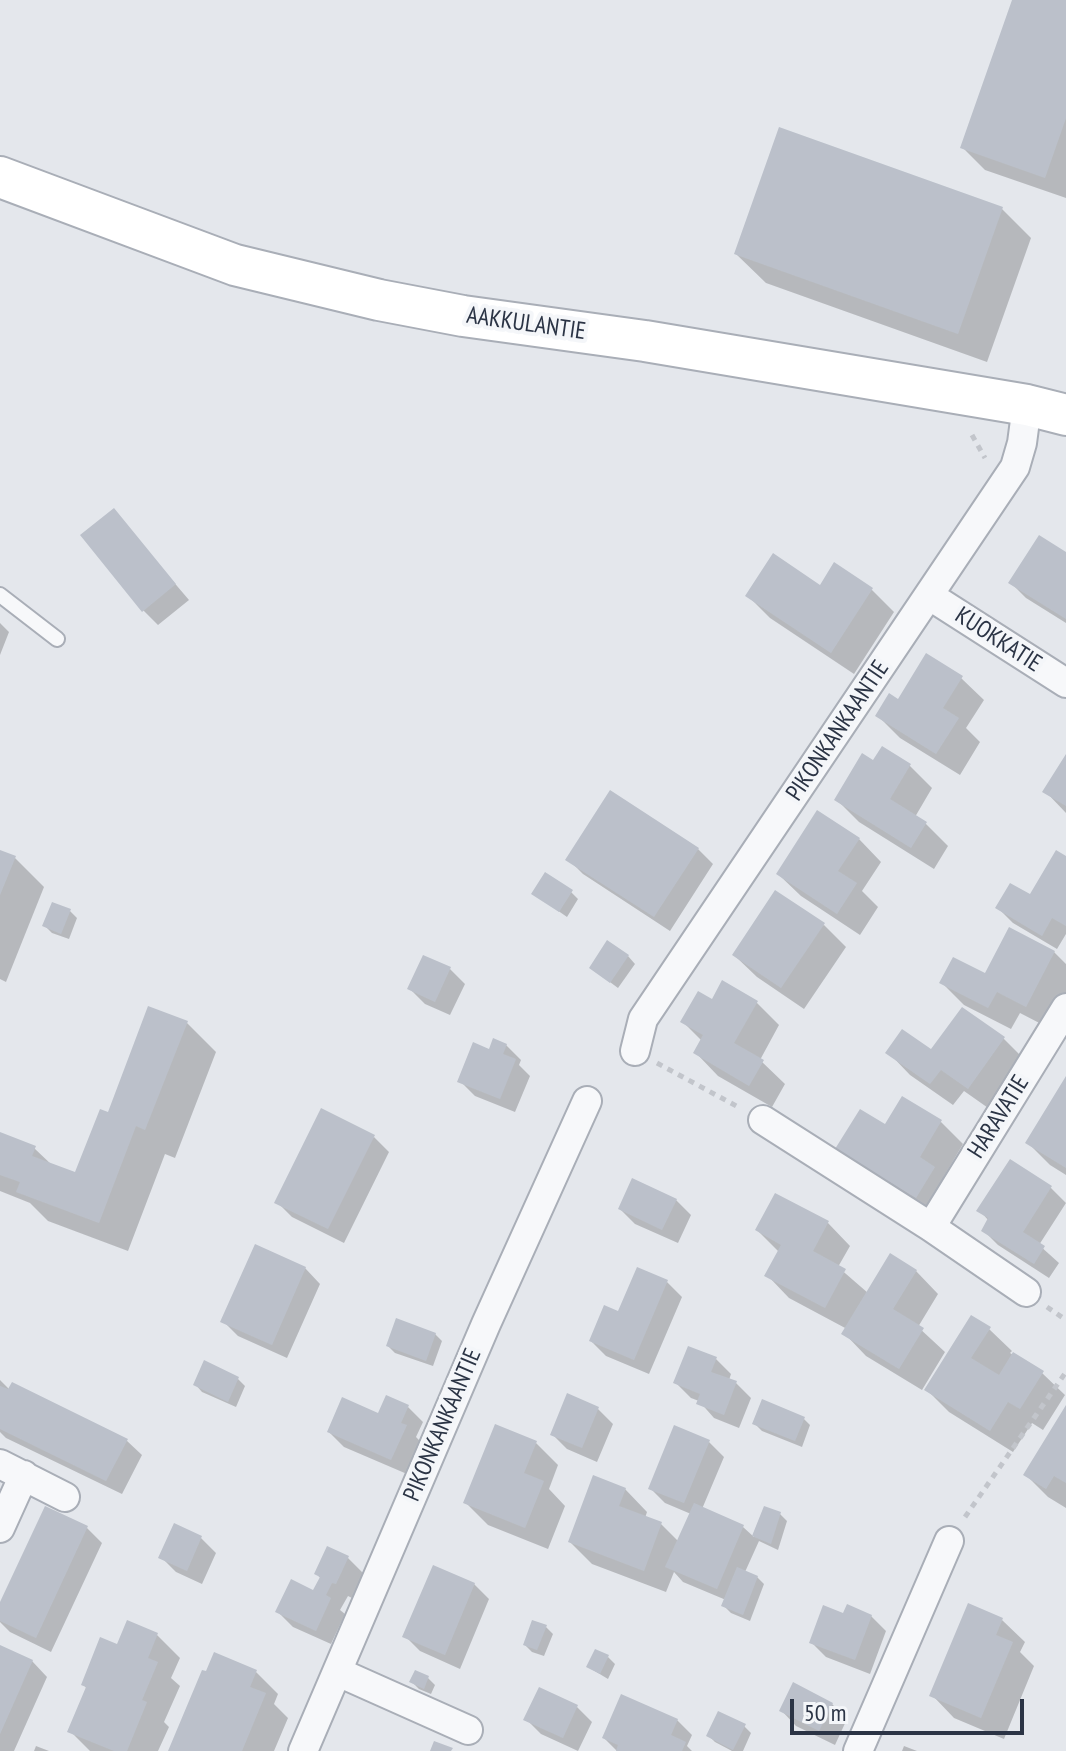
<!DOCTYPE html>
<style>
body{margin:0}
#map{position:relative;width:1066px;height:1751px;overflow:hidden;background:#e4e7ec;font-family:"PT Sans Narrow",sans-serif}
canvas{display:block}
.scale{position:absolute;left:790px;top:1699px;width:234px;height:36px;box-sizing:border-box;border:4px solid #2b3445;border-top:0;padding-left:10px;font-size:24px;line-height:28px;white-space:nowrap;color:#2b3445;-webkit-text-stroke:6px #f4f6f9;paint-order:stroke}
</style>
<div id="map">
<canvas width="1066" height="1751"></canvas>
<div class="scale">50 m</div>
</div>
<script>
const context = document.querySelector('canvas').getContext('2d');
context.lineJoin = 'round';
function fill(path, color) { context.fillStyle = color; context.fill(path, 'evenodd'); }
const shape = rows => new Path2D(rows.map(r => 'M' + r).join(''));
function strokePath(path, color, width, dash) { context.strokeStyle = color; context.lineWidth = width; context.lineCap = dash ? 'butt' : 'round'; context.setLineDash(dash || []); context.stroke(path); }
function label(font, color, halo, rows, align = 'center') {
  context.font = font + ' "PT Sans Narrow",sans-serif'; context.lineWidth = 8; context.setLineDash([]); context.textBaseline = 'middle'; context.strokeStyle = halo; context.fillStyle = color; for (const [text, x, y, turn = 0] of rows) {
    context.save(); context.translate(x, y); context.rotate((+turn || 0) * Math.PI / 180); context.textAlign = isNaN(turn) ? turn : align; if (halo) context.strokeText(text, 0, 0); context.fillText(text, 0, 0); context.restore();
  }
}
fill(shape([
 [1014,0,1066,0,1066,198,985,170,962,147],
 [1002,209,1031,238,987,362,766,283,736,254],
 [113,511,189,600,158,625,143,610],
 [1066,554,1066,623,1026,598,1011,583],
 [835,565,872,590,894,612,854,674,770,618,748,596,820,587],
 [0,623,9,632,0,655],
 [961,678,984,700,966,728,980,742,960,775,900,738,878,716,898,701],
 [1066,758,1066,813,1045,791],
 [874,763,910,766,932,788,915,817,926,824,948,846,934,869,859,822,836,799],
 [859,839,881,862,862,891,878,907,860,935,801,896,778,874],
 [698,849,713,864,670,931,583,874,568,859],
 [0,852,15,858,44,887,6,982,0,979],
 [1066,858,1066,934,1057,949,1013,923,998,908,1030,897],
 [571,892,578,899,567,917,534,894],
 [70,911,77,918,69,939,52,933,45,926],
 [824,925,846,947,804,1009,757,977,734,955],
 [1054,952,1066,964,1066,995,1049,1028,1020,1013,1011,1029,964,1005,942,983,986,976],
 [628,956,635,964,618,988,591,968],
 [450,969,465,984,450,1015,425,1004,410,989],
 [723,983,757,1003,779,1025,760,1060,785,1084,772,1107,718,1076,696,1053,702,1041,683,1022,712,1001],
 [186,1022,216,1052,175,1158,165,1154,128,1251,48,1221,30,1203,0,1191,0,1135,34,1148,53,1166,77,1175,109,1115],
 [1003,1038,1026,1061,991,1110,964,1091,953,1105,910,1075,888,1052,932,1052],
 [506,1045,521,1060,519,1065,530,1076,515,1112,475,1096,460,1081,490,1051],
 [1066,1079,1066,1175,1050,1165,1027,1142],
 [941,1122,963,1144,943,1178,956,1191,940,1219,860,1172,838,1149,886,1127],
 [374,1137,389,1152,344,1243,292,1217,277,1202],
 [1010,1162,1051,1188,1066,1203,1039,1245,1059,1263,1049,1278,998,1245,983,1230,989,1221,979,1210],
 [676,1200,691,1215,678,1243,635,1224,620,1209],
 [828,1223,850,1246,838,1267,868,1293,916,1271,938,1294,918,1327,945,1352,922,1390,866,1356,844,1333,847,1329,789,1298,767,1275,779,1252,757,1230],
 [305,1268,320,1284,287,1358,238,1336,223,1321],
 [667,1282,682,1297,649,1374,606,1356,591,1341,619,1314],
 [989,1329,1012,1351,1010,1353,1042,1373,1065,1395,1043,1430,1032,1423,1013,1452,949,1412,927,1390],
 [435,1334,442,1341,433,1366,395,1353,388,1346],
 [716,1359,731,1374,729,1380,736,1383,751,1398,739,1428,714,1418,699,1401,691,1398,676,1383],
 [205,1363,238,1379,245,1386,236,1407,202,1392,195,1384],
 [0,1380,10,1390,126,1440,142,1455,122,1494,6,1438,0,1432],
 [408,1407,423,1422,416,1437,421,1442,407,1474,344,1447,329,1432],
 [1066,1408,1066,1508,1048,1497,1026,1475],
 [598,1409,613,1424,597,1462,567,1449,552,1434],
 [803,1418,810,1425,802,1447,762,1431,755,1424],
 [709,1442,724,1457,702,1509,743,1527,754,1537,765,1508,780,1514,787,1521,778,1550,759,1541,745,1572,757,1577,764,1584,750,1621,731,1613,724,1606,726,1600,683,1582,674,1572,666,1592,592,1564,570,1542,625,1489,647,1512,645,1518,661,1524,679,1542,691,1514,665,1503,650,1488],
 [536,1443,558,1465,549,1489,565,1506,548,1549,488,1525,466,1503],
 [46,1509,87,1528,102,1543,51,1652,10,1632,0,1622,0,1607],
 [175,1526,201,1538,216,1553,202,1584,176,1572,161,1557],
 [328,1549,348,1558,363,1573,352,1598,348,1596,340,1610,345,1614,331,1644,293,1627,278,1612,314,1592,321,1579,316,1573],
 [474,1584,489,1599,460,1669,420,1651,405,1636],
 [844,1616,871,1616,886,1631,870,1674,826,1657,811,1642],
 [1002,1620,1025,1642,1020,1652,1034,1666,1004,1739,954,1718,932,1695],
 [128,1623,157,1635,180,1658,171,1678,180,1686,164,1722,169,1727,158,1751,90,1751,70,1731,87,1689,83,1684,118,1647],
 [546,1627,553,1634,544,1656,532,1652,525,1645],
 [0,1647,32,1661,47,1677,14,1751,0,1751],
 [608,1657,615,1664,608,1679,588,1667],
 [256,1672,278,1694,274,1704,288,1718,274,1751,170,1751],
 [428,1678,435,1685,431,1694,419,1689,412,1682],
 [832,1704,847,1719,835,1745,796,1726,781,1710],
 [577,1707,592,1722,578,1751,541,1734,526,1719],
 [677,1720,692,1735,687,1746,692,1751,617,1751,604,1738],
 [744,1726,751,1733,743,1751,732,1751,715,1742,708,1735],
 [36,1746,49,1751,34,1751],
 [904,1746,917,1751,902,1751]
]), '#0003');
fill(shape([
 [1012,0,1066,0,1066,118,1045,178,960,148],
 [779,127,1003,207,958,334,734,254],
 [114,508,176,584,142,612,80,535],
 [1039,535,1066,552,1066,619,1008,583],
 [773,553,820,585,834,562,873,588,831,653,745,596],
 [926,653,963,676,943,708,959,718,936,754,875,716,889,693,898,699],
 [882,746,911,764,890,799,927,822,911,848,834,800,862,753,873,760],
 [1066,754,1066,806,1042,792],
 [610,790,699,848,654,917,565,860],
 [817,810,860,838,838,871,857,883,837,914,776,874],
 [0,850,16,856,0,895],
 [1056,850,1066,856,1066,926,1052,918,1042,936,995,908,1010,883,1030,894],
 [545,872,573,890,559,912,531,894],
 [775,890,825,923,781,988,732,955],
 [52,902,71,909,61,934,42,926],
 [1009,927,1055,951,1026,1007,997,992,988,1008,939,983,953,957,985,973],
 [607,940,629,955,610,983,589,968],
 [423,955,451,967,435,1002,407,989],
 [722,980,758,1001,734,1043,764,1060,749,1086,693,1053,703,1035,680,1022,698,991,712,999],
 [148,1006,188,1021,145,1130,136,1126,99,1223,16,1192,20,1182,0,1175,0,1132,36,1146,32,1156,75,1172,100,1109,108,1112],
 [962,1007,1005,1037,968,1089,941,1070,930,1084,885,1053,902,1029,931,1049],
 [493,1038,507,1044,503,1054,516,1059,500,1099,457,1082,473,1042,489,1049],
 [1066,1076,1066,1168,1025,1143],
 [902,1096,942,1120,920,1157,935,1167,916,1198,835,1149,860,1109,885,1124],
 [321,1108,375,1135,328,1229,274,1203],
 [1010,1159,1052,1186,1023,1232,1045,1246,1034,1264,981,1231,988,1218,976,1211],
 [632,1178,677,1199,662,1230,618,1209],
 [775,1193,829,1221,813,1251,846,1269,825,1308,764,1276,781,1245,755,1230],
 [255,1244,306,1267,272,1345,220,1322],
 [890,1253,917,1270,893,1309,924,1328,899,1369,841,1334],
 [637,1267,668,1280,634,1360,589,1341,604,1305,618,1311],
 [971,1315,991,1327,971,1358,999,1375,1013,1352,1044,1371,1020,1409,1008,1402,990,1431,924,1390],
 [396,1318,436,1333,426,1361,386,1346],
 [688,1346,717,1357,711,1372,737,1381,724,1415,696,1404,700,1394,673,1383],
 [204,1360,239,1377,228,1402,193,1385],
 [12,1382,128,1439,106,1481,0,1429,0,1386,8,1389],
 [567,1393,599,1407,582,1448,550,1435],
 [386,1395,409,1405,401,1423,407,1425,391,1460,327,1432,342,1397,378,1413],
 [762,1399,805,1417,795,1441,752,1424],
 [1066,1405,1066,1483,1054,1476,1046,1489,1023,1475],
 [495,1424,537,1441,524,1473,544,1481,525,1528,463,1503],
 [674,1425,710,1440,684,1503,648,1489],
 [593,1475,626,1488,619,1506,662,1522,644,1571,568,1542],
 [694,1503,744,1525,717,1589,665,1567],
 [45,1506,88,1526,36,1638,0,1621,0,1602],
 [764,1506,781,1512,771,1544,752,1536],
 [174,1523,202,1536,187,1571,158,1558],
 [327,1546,349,1556,336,1584,332,1583,326,1595,331,1598,316,1631,275,1612,291,1579,313,1590,320,1577,314,1574],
 [433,1565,475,1583,445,1655,402,1637],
 [737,1567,758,1576,743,1615,721,1606],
 [968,1603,1003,1618,996,1635,1013,1642,981,1718,929,1696],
 [847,1604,872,1615,855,1660,809,1643,823,1605,843,1613],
 [127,1620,158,1633,148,1658,158,1662,142,1700,147,1702,127,1751,114,1751,67,1732,86,1687,81,1685,100,1637,117,1644],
 [532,1620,547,1625,537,1650,523,1645],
 [0,1645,33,1660,0,1734],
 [595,1649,609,1655,600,1674,586,1667],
 [214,1652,257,1670,250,1687,266,1693,242,1751,168,1751,202,1670,206,1671],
 [415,1670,429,1676,424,1689,409,1682],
 [793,1682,833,1703,819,1731,779,1711],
 [539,1687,578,1705,563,1738,523,1720],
 [621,1694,678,1719,671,1735,686,1742,682,1751,616,1751,618,1745,602,1738],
 [718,1711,746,1724,733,1750,706,1736],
 [434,1741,453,1748,451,1751,430,1751]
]), '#bbc0ca');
const lane = shape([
 [0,595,57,639]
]);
const street = shape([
 [930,596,1066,683],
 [635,1051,643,1019,1015,467,1022,443,1027,405],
 [763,1120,931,1227,1026,1292],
 [931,1227,1066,1008],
 [0,1464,65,1497],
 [0,1528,24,1475],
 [338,1672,468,1730],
 [303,1751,486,1324,587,1101],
 [858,1751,949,1541]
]);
const secondary = shape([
 [0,177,235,265,379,300,463,316,645,341,1027,405,1066,415]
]);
strokePath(lane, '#a9aeb7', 18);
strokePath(street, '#a9aeb7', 32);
strokePath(secondary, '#a9aeb7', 44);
strokePath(shape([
 [972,435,985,458],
 [657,1063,740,1108],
 [1047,1307,1066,1320],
 [965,1517,1066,1372]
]), '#c2c5cb', 5, [6, 6]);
strokePath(lane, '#f7f8fa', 14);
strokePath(street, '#f7f8fa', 28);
strokePath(secondary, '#fff', 40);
label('24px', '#2b3445', '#f4f6f9', [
 ["AAKKULANTIE",526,324,8],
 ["KUOKKATIE",998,640,33],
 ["PIKONKANKAANTIE",838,731,-56],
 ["HARAVATIE",999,1117,-58],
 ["PIKONKANKAANTIE",443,1425,-67]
]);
</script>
